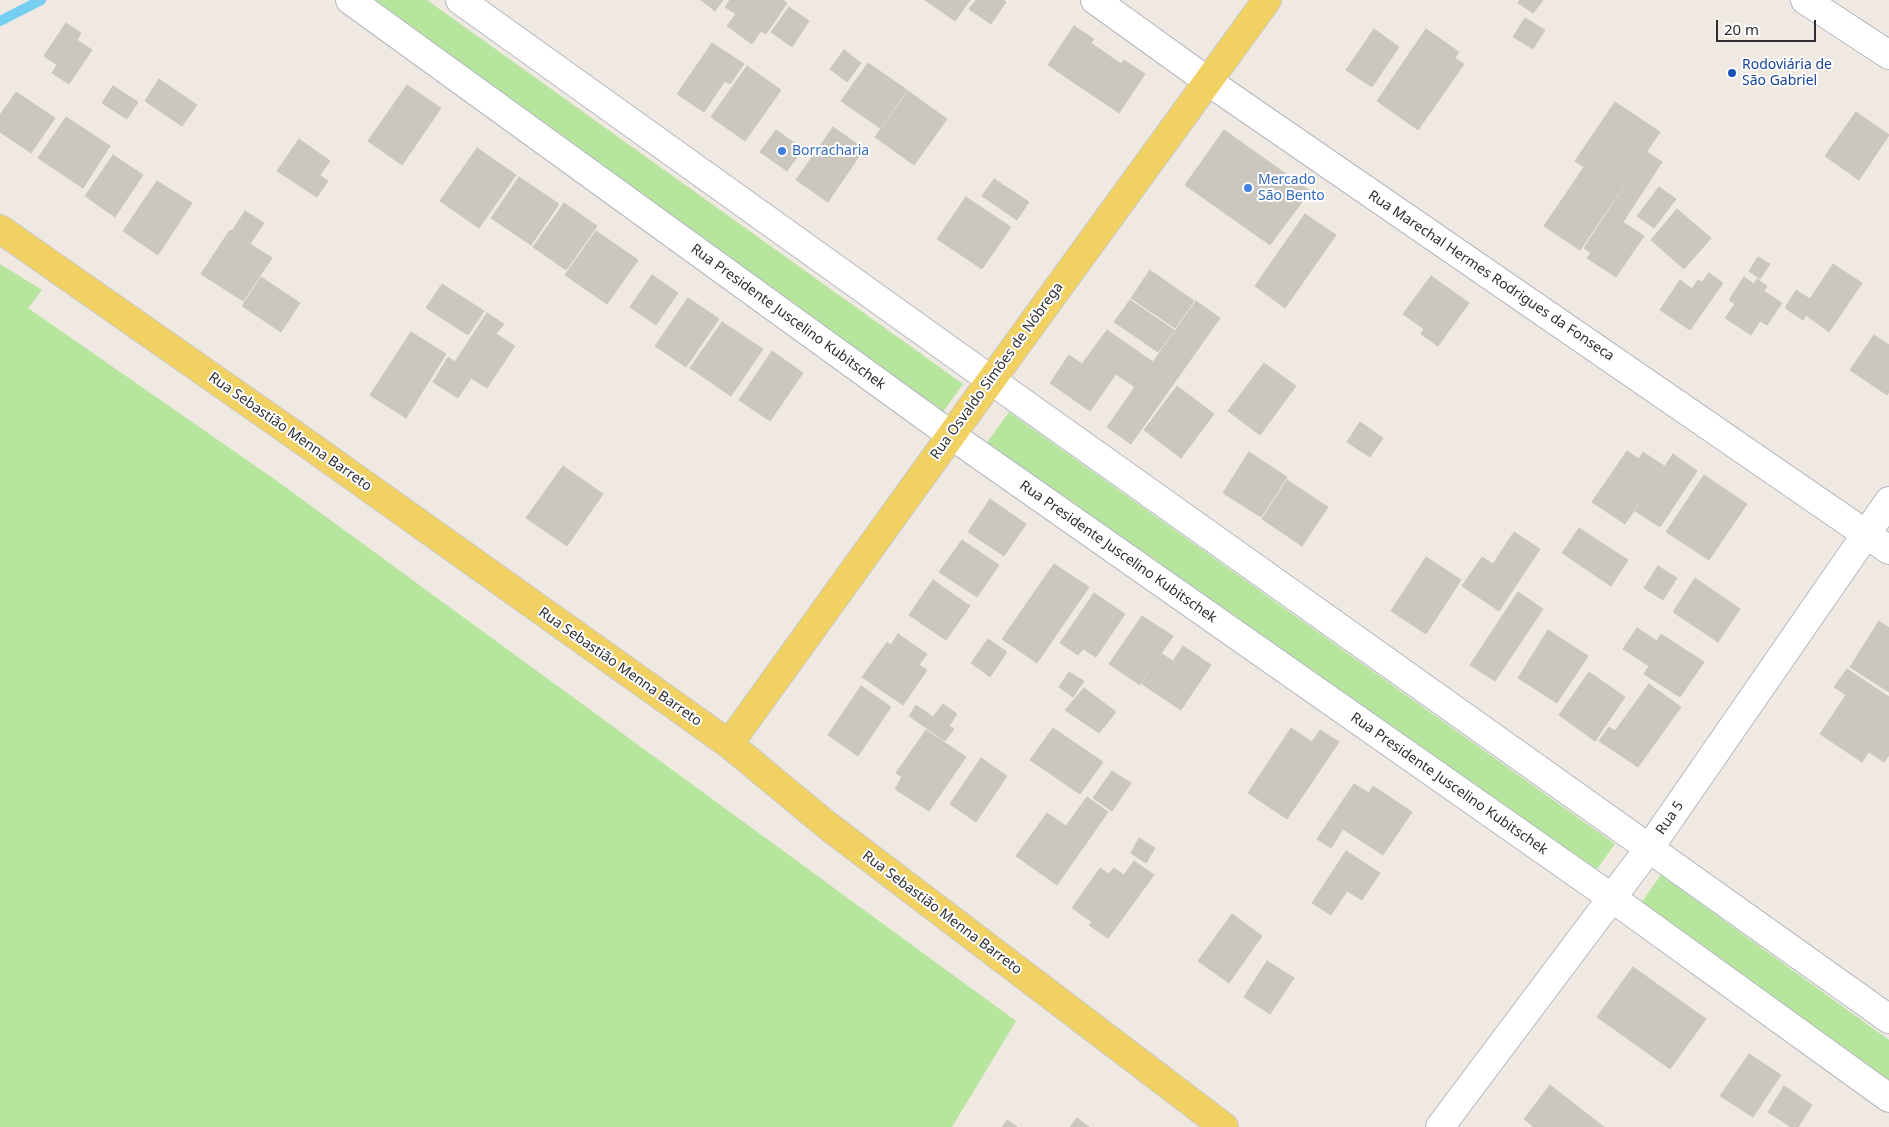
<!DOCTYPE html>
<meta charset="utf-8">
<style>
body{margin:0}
#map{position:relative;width:1889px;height:1127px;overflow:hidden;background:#efe9e1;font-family:"Noto Sans",sans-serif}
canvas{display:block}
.scale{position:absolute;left:1716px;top:20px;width:100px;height:22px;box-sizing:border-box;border:2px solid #2e2e2e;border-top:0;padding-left:6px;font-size:15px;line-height:18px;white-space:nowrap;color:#2e2e2e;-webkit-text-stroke:4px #fff;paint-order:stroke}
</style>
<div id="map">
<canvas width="1889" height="1127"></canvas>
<div class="scale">20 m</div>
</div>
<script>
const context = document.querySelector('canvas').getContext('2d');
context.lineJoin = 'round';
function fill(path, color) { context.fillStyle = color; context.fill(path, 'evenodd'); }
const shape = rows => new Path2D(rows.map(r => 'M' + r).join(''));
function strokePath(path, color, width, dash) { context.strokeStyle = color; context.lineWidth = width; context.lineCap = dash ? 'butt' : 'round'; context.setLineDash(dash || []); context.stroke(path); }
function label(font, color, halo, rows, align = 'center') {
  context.font = font + ' "Noto Sans",sans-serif'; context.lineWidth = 4; context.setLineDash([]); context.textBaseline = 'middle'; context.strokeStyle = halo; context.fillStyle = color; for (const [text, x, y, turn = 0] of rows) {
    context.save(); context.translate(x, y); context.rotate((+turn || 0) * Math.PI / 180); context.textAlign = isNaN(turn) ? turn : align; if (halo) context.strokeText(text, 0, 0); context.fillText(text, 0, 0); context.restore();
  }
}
fill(shape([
 [368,0,427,0,963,384,943,412],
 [0,264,42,290,28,308,277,481,1016,1021,952,1127,0,1127],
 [1009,412,1615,844,1592,876,986,444],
 [1661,875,1889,1040,1889,1085,1638,907]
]), '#b6e59e');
strokePath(shape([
 [0,21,41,0]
]), '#75cff0', 10);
const building = shape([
 [701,0,723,0,715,11,701,0],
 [730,0,783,0,787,3,766,34,761,31,752,44,727,26,736,14,725,7,730,0],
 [925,0,970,0,955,21,925,0],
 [976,0,1002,0,1006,2,991,24,969,9,976,0],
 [1520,0,1543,0,1533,13,1518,3,1520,0],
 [789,7,809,21,792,47,771,32,789,7],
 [1525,18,1545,30,1533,49,1513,37,1525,18],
 [66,23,81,33,77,40,92,50,69,84,52,73,57,65,44,56,66,23],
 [1074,26,1094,39,1091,43,1121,64,1124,60,1145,74,1119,113,1048,65,1074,26],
 [1374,29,1399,47,1372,87,1346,70,1374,29],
 [1426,29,1459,52,1455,58,1464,64,1418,130,1377,101,1426,29],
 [712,43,744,64,730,84,725,81,704,112,677,94,712,43],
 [844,50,861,63,847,82,830,69,844,50],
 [868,63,907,90,880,128,841,101,868,63],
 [747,66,781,90,745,141,711,117,747,66],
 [159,79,197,105,182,126,145,101,159,79],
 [407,85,441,108,402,165,368,141,407,85],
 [113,86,138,102,127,119,102,103,113,86],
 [908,91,947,119,914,165,875,137,908,91],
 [16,92,55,118,31,153,0,132,0,115,16,92],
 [1615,102,1660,132,1580,250,1544,226,1584,167,1575,161,1615,102],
 [1856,112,1889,135,1859,180,1825,156,1856,112],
 [66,117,110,146,83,188,38,158,66,117],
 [833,127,864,149,828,202,796,180,833,127],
 [776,130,803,149,787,171,760,152,776,130],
 [1224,130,1310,191,1270,245,1185,185,1224,130],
 [299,139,330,161,320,175,328,181,317,197,277,171,299,139],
 [477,148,516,175,479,228,440,201,477,148],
 [1647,152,1662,162,1623,222,1644,236,1616,277,1587,258,1591,253,1584,248,1647,152],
 [113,155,143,175,115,217,85,196,113,155],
 [519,177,559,204,531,245,491,218,519,177],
 [994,179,1029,202,1017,220,982,196,994,179],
 [157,181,192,203,158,255,123,231,157,181],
 [1659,187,1676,199,1654,228,1637,216,1659,187],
 [966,197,1011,227,982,269,937,239,966,197],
 [564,203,597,226,566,270,533,247,564,203],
 [1677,209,1711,238,1684,269,1651,240,1677,209],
 [245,211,264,223,250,244,272,258,243,301,201,274,230,230,232,231,245,211],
 [1305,214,1336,235,1285,308,1255,286,1305,214],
 [596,231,638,260,607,304,565,275,596,231],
 [1758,257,1770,264,1760,279,1749,271,1758,257],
 [1833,264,1862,283,1829,332,1806,315,1803,320,1785,308,1796,290,1810,299,1833,264],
 [1150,270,1194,301,1175,328,1131,298,1150,270],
 [1709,273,1723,283,1690,330,1660,310,1680,280,1692,289,1698,280,1702,282,1709,273],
 [652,275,678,293,656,325,630,307,652,275],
 [1431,276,1469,303,1438,346,1421,334,1424,329,1403,314,1431,276],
 [261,277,300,303,281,332,242,306,261,277],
 [1744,277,1754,284,1757,279,1767,286,1764,291,1782,303,1767,325,1760,321,1751,335,1725,318,1735,304,1729,300,1744,277],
 [442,284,484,311,468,335,426,308,442,284],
 [688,298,719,319,686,367,655,346,688,298],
 [1130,300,1174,330,1158,352,1114,322,1130,300],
 [1196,301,1220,318,1131,444,1107,427,1135,387,1116,374,1090,411,1050,383,1069,355,1082,364,1107,330,1153,362,1196,301],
 [487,313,504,324,496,334,515,346,487,388,471,378,458,398,433,382,448,357,455,362,487,313],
 [722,322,763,349,731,396,690,368,722,322],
 [411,332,446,354,406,418,370,395,411,332],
 [1874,335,1889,345,1889,392,1887,395,1850,370,1874,335],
 [772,351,803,373,770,421,739,400,772,351],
 [1264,363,1296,386,1260,435,1228,411,1264,363],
 [1177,386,1214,414,1181,458,1144,430,1177,386],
 [1360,422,1383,438,1370,457,1347,442,1360,422],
 [1627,451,1639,459,1643,452,1664,466,1625,524,1592,502,1627,451],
 [1249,452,1287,477,1261,517,1223,493,1249,452],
 [1673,454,1697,471,1660,527,1635,511,1673,454],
 [563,466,603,494,567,546,526,518,563,466],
 [1704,475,1747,504,1709,560,1666,532,1704,475],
 [1287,480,1328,507,1302,546,1262,519,1287,480],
 [990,499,1026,524,1004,556,968,532,990,499],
 [1579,528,1628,560,1611,586,1562,553,1579,528],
 [1514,532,1540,549,1499,611,1462,586,1482,557,1493,564,1514,532],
 [962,540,999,565,977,597,939,572,962,540],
 [1426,557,1461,580,1426,634,1391,611,1426,557],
 [1054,564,1089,587,1037,663,1002,639,1054,564],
 [1658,566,1677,578,1663,600,1644,588,1658,566],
 [1695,578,1740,609,1718,642,1673,612,1695,578],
 [933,580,970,606,946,640,909,615,933,580],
 [1518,592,1543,609,1495,681,1470,665,1518,592],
 [1094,593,1125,614,1096,657,1083,649,1078,655,1060,643,1094,593],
 [1142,616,1173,636,1140,685,1109,664,1142,616],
 [1879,621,1889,628,1889,692,1850,667,1879,621],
 [1637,628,1657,641,1661,634,1704,662,1680,697,1644,674,1649,666,1623,649,1637,628],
 [1548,630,1588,656,1557,703,1518,678,1548,630],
 [898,634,927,654,919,665,927,670,903,705,862,677,887,642,891,645,898,634],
 [988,639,1007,652,990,677,971,663,988,639],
 [1183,646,1211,665,1181,710,1142,684,1162,654,1173,661,1183,646],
 [1847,669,1889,697,1889,755,1884,762,1869,752,1862,762,1820,734,1846,695,1834,687,1847,669],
 [1069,672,1084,681,1073,697,1059,687,1069,672],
 [1589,672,1625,697,1595,741,1559,715,1589,672],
 [1649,684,1681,707,1638,767,1599,741,1609,727,1615,731,1649,684],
 [861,686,891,707,858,756,828,735,861,686],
 [1084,688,1116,712,1099,733,1065,710,1084,688],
 [943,704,957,714,949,726,954,729,945,741,909,716,916,705,933,717,943,704],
 [1053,728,1103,762,1080,794,1030,760,1053,728],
 [1291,728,1312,742,1320,730,1339,742,1287,819,1248,793,1291,728],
 [926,730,966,757,929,811,895,789,902,777,896,773,926,730],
 [981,758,1007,776,976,822,950,804,981,758],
 [1112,771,1131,783,1112,811,1093,798,1112,771],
 [1354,784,1369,793,1373,786,1412,812,1383,855,1343,829,1331,848,1317,839,1354,784],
 [1087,797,1108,812,1057,885,1016,856,1047,813,1066,826,1087,797],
 [1139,838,1155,848,1146,863,1131,853,1139,838],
 [1346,851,1380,873,1362,900,1347,891,1331,915,1312,903,1346,851],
 [1134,861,1154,875,1108,938,1089,925,1092,922,1072,908,1100,868,1109,874,1114,868,1124,875,1134,861],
 [1232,914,1262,936,1229,983,1198,961,1232,914],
 [1267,961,1294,978,1270,1014,1244,997,1267,961],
 [1633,967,1706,1019,1670,1069,1597,1017,1633,967],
 [1749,1054,1781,1075,1753,1117,1720,1096,1749,1054],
 [1550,1085,1604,1127,1534,1127,1524,1119,1550,1085],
 [1784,1086,1812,1105,1798,1127,1791,1127,1768,1112,1784,1086],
 [1077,1118,1089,1127,1070,1127,1077,1118],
 [1007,1120,1017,1127,1002,1127,1007,1120]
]);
fill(building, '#cbc7bf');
strokePath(building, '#cbc5ba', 1);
const minor = shape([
 [350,0,951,435,1612,898,1889,1098],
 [460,0,991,380,1889,1019],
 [1095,0,1209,82,1889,550],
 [1805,0,1889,55],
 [1440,1127,1650,847,1889,501]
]);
const major = shape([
 [0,229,309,445,729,744,828,826,1224,1127],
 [729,744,968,412,1267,0]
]);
strokePath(minor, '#b4b7c1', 30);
strokePath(major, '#c9c9c9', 30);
strokePath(minor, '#fff', 28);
strokePath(major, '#f2d163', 28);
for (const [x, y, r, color] of [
 [1732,73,5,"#1a4fb4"],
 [782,151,5,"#3f7fe0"],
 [1248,188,5,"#3f7fe0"]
]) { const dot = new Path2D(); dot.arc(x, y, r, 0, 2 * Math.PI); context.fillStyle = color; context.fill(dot); strokePath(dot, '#fff', 2); }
label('14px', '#164399', '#fff', [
 ["Rodoviária de",1742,65],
 ["São Gabriel",1742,81]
], 'left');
label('14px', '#366cbe', '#fff', [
 ["Borracharia",792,151],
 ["Mercado",1258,180],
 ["São Bento",1258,196]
], 'left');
label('14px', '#2e2e2e', '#fff', [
 ["Rua Marechal Hermes Rodrigues da Fonseca",1491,276,34],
 ["Rua Presidente Juscelino Kubitschek",788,317,36],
 ["Rua Osvaldo Simões de Nóbrega",997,371,-54],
 ["Rua Sebastião Menna Barreto",290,432,35],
 ["Rua Presidente Juscelino Kubitschek",1118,552,35],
 ["Rua Sebastião Menna Barreto",620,667,35],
 ["Rua Presidente Juscelino Kubitschek",1449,784,35],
 ["Rua 5",1670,818,-55],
 ["Rua Sebastião Menna Barreto",942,913,37]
]);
</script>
